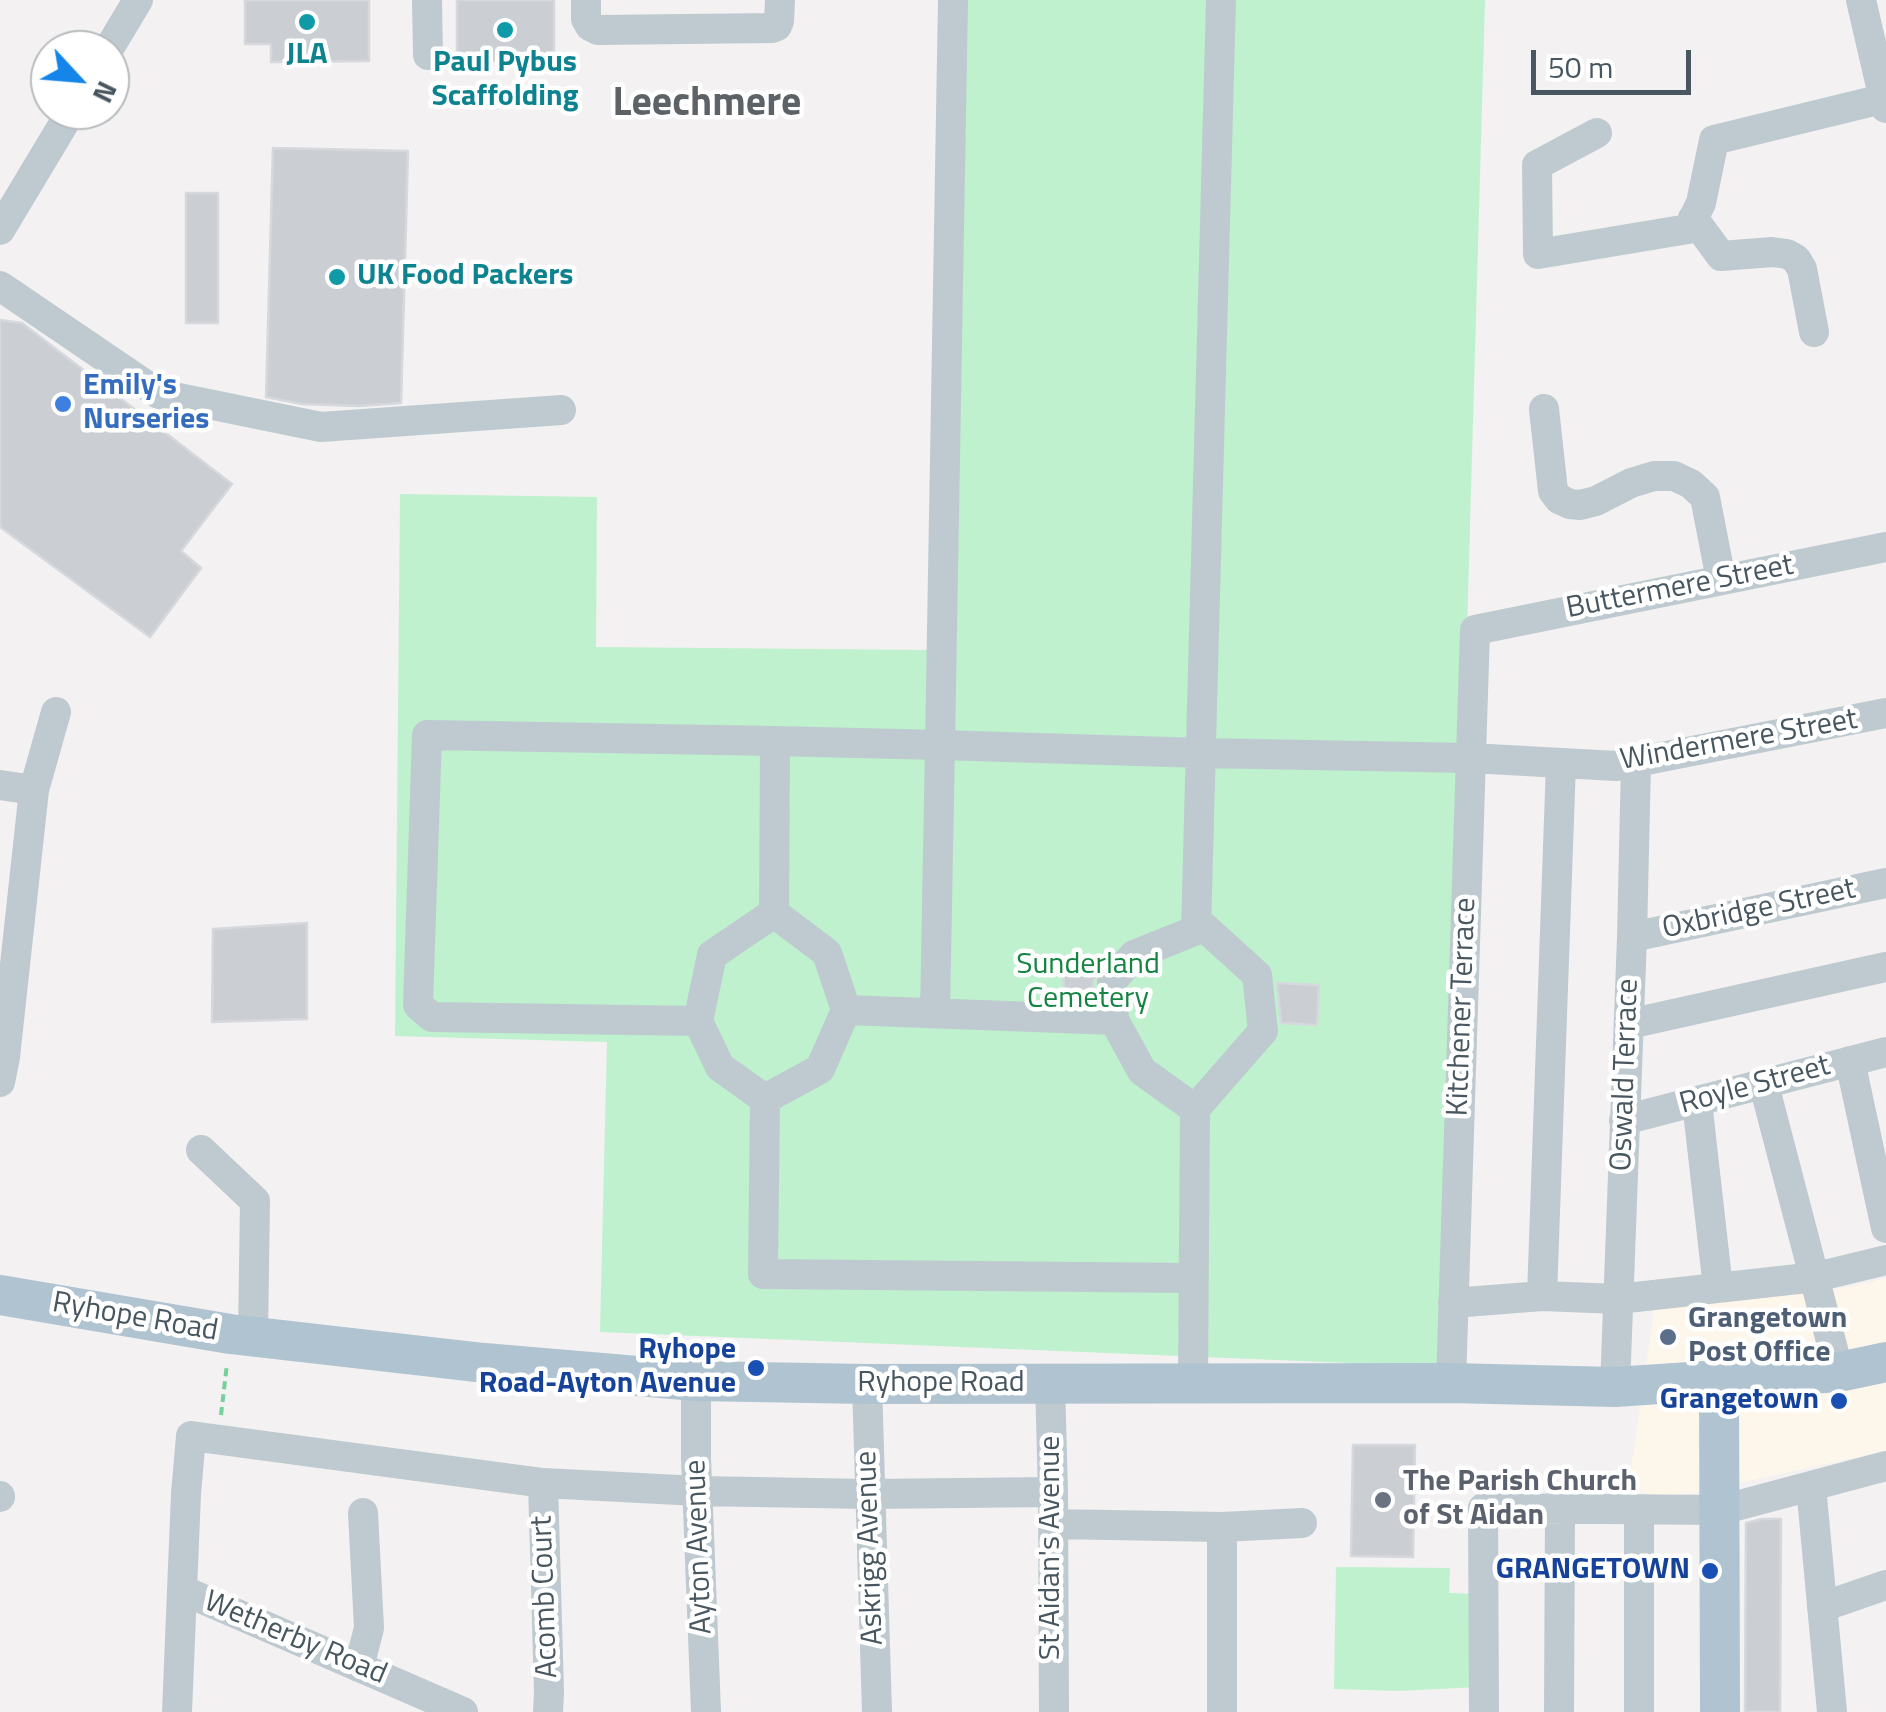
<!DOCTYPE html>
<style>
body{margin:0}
#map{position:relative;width:1886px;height:1712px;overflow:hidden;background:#f3f1f1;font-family:"Titillium Web",sans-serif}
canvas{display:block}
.north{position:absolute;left:30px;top:30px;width:100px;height:100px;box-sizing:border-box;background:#fff;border:2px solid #b6bbbf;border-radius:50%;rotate:116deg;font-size:28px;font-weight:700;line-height:40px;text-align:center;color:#48565f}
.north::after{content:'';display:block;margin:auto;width:35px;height:45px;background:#1585e9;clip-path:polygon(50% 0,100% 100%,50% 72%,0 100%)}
.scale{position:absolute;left:1531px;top:50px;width:160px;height:45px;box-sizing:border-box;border:5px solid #48565f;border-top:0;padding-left:12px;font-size:30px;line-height:35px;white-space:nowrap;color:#48565f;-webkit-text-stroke:8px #fff;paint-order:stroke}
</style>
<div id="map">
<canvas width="1886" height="1712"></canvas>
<div class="north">N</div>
<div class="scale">50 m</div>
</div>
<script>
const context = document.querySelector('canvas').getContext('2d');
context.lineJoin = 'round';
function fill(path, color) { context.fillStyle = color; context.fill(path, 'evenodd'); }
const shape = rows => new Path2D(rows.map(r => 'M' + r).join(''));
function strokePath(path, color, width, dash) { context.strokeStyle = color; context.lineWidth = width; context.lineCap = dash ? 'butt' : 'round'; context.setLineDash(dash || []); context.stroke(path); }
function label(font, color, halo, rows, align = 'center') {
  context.font = font + ' "Titillium Web",sans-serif'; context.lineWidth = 9; context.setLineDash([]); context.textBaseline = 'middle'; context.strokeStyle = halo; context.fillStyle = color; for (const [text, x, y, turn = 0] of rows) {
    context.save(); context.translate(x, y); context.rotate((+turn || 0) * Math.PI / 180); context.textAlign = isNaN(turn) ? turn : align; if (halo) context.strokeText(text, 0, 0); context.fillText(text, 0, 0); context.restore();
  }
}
fill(shape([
 [1886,1278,1886,1451,1670,1498,1628,1490,1654,1310,1855,1286]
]), '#fdf6eb');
fill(shape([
 [942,0,1485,0,1446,1367,600,1332,607,1042,395,1036,400,494,597,497,596,647,932,650],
 [1336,1567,1450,1568,1449,1593,1477,1594,1478,1687,1397,1691,1334,1689]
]), '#bff1ce');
const building = shape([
 [245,0,369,0,369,61,271,62,271,44,245,44,245,0],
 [457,0,554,0,554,61,457,61,457,0],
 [273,148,408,151,401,403,359,406,302,404,266,397,273,148],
 [186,193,218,193,218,323,186,323,186,193],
 [0,320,22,323,232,484,181,551,201,568,150,637,0,527,0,320],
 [307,923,307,1019,212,1022,213,929,307,923],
 [1063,973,1096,974,1093,982,1094,1000,1065,999,1063,973],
 [1277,983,1319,985,1317,1025,1281,1023,1277,983],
 [1353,1445,1415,1445,1413,1557,1351,1556,1353,1445],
 [1762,1519,1781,1519,1780,1712,1745,1712,1746,1523,1762,1519]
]);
fill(building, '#cbced3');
strokePath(building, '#d5d8dc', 2.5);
strokePath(shape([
 [221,1415,227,1364]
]), '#76d09b', 4, [8, 5]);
strokePath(shape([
 [427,0,428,55],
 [586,0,586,19,590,26,598,30,772,28,777,26,779,21,780,0],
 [953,0,940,745,1202,753,1471,758,1616,766,1886,713],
 [1861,0,1886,108],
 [108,50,138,0],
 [1597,133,1537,165,1538,254,1688,229,1701,203,1714,140,1886,98],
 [1693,218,1721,256,1772,252,1787,254,1796,259,1802,269,1814,332],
 [0,230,72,110],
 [0,286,159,394,321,427,561,410],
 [1544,409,1553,491,1559,499,1570,504,1580,505,1596,501,1631,483,1654,476,1674,476,1691,484,1705,497,1721,580],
 [0,785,34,790],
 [774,913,712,955,698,1021,720,1067,765,1099,820,1069,846,1010,827,953,774,913,775,741,940,745,935,1013],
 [1196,930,1221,0],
 [1632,937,1886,883],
 [846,1010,1114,1020],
 [698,1021,432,1017,418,1005,427,735,775,741],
 [1629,1024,1886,967],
 [1850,1061,1886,1228],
 [0,1082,5,1057,34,790,56,712],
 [1764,1085,1839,1372],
 [765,1099,763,1274,1193,1278],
 [1697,1102,1718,1288],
 [1624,1120,1886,1052],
 [201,1150,255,1201,253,1336],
 [1542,1296,1561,763],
 [1453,1303,1542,1296,1618,1299,1816,1277,1886,1260],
 [696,1381,696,1458,706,1712],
 [1050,1383,1053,1492,1054,1712],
 [1451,1383,1475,630,1886,547],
 [867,1384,877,1712],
 [1193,1384,1195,1109,1263,1031,1257,975,1204,927,1134,955,1112,981,1114,1020,1142,1071,1195,1109],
 [1615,1387,1632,937,1636,763],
 [543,1483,549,1692,548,1712],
 [1811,1486,1832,1712],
 [0,1497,0,1496],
 [1053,1524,1222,1527,1302,1523],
 [182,1590,463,1712],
 [1822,1607,1886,1585],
 [359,1667,369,1628,363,1513],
 [177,1712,186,1494,191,1436,543,1483,698,1491,869,1494,1053,1492],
 [1222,1712,1222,1527],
 [1484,1712,1483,1508,1721,1510,1886,1466],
 [1559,1712,1560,1510],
 [1639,1712,1639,1510]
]), '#becad0', 30);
strokePath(shape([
 [0,1295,230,1334,484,1363,696,1381,867,1384,1451,1383,1615,1387,1839,1372,1886,1362],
 [1719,1380,1720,1712]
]), '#b0c3d0', 40);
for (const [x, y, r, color] of [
 [307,22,10,"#0f9aa8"],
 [505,30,10,"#0f9aa8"],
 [337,277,10,"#0f9aa8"],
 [63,404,10,"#3f7fe0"],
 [1668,1337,10,"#5c6f8a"],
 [756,1368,10,"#1a4fb4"],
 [1839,1401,10,"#1a4fb4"],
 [1383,1500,10,"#6b7280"],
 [1710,1571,10,"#1a4fb4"]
]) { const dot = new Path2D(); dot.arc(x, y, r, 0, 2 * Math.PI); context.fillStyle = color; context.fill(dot); strokePath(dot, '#fff', 4); }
label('bold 30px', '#0d838f', '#fff', [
 ["JLA",307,56],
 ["Paul Pybus",505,64],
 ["Scaffolding",505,98],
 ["UK Food Packers",357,277,"left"]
]);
label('bold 30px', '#366cbe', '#fff', [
 ["Emily's",83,387],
 ["Nurseries",83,421]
], 'left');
label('30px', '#48565f', '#fff', [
 ["Buttermere Street",1680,588,-11],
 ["Windermere Street",1739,741,-10],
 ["Oxbridge Street",1759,910,-12],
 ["Kitchener Terrace",1463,1007,-88],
 ["Oswald Terrace",1626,1075,-88],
 ["Royle Street",1755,1086,-15],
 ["Ryhope Road",135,1318,10],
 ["Ryhope Road",941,1384],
 ["Ayton Avenue",700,1547,-92],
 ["Askrigg Avenue",871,1548,-92],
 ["St Aidan's Avenue",1052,1548,-90],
 ["Acomb Court",546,1597,-92],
 ["Wetherby Road",295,1639,23]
]);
label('30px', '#158442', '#fff', [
 ["Sunderland",1088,966],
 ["Cemetery",1088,1000]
]);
label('bold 30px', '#4e5e75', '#fff', [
 ["Grangetown",1688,1320],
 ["Post Office",1688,1354]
], 'left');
label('bold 30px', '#164399', '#fff', [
 ["Ryhope",736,1351],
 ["Road-Ayton Avenue",736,1385],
 ["Grangetown",1819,1401],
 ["GRANGETOWN",1690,1571]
], 'right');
label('bold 30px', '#5b616d', '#fff', [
 ["The Parish Church",1403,1483],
 ["of St Aidan",1403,1517]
], 'left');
label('bold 40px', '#5d6266', '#fff', [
 ["Leechmere",707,105]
]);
</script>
